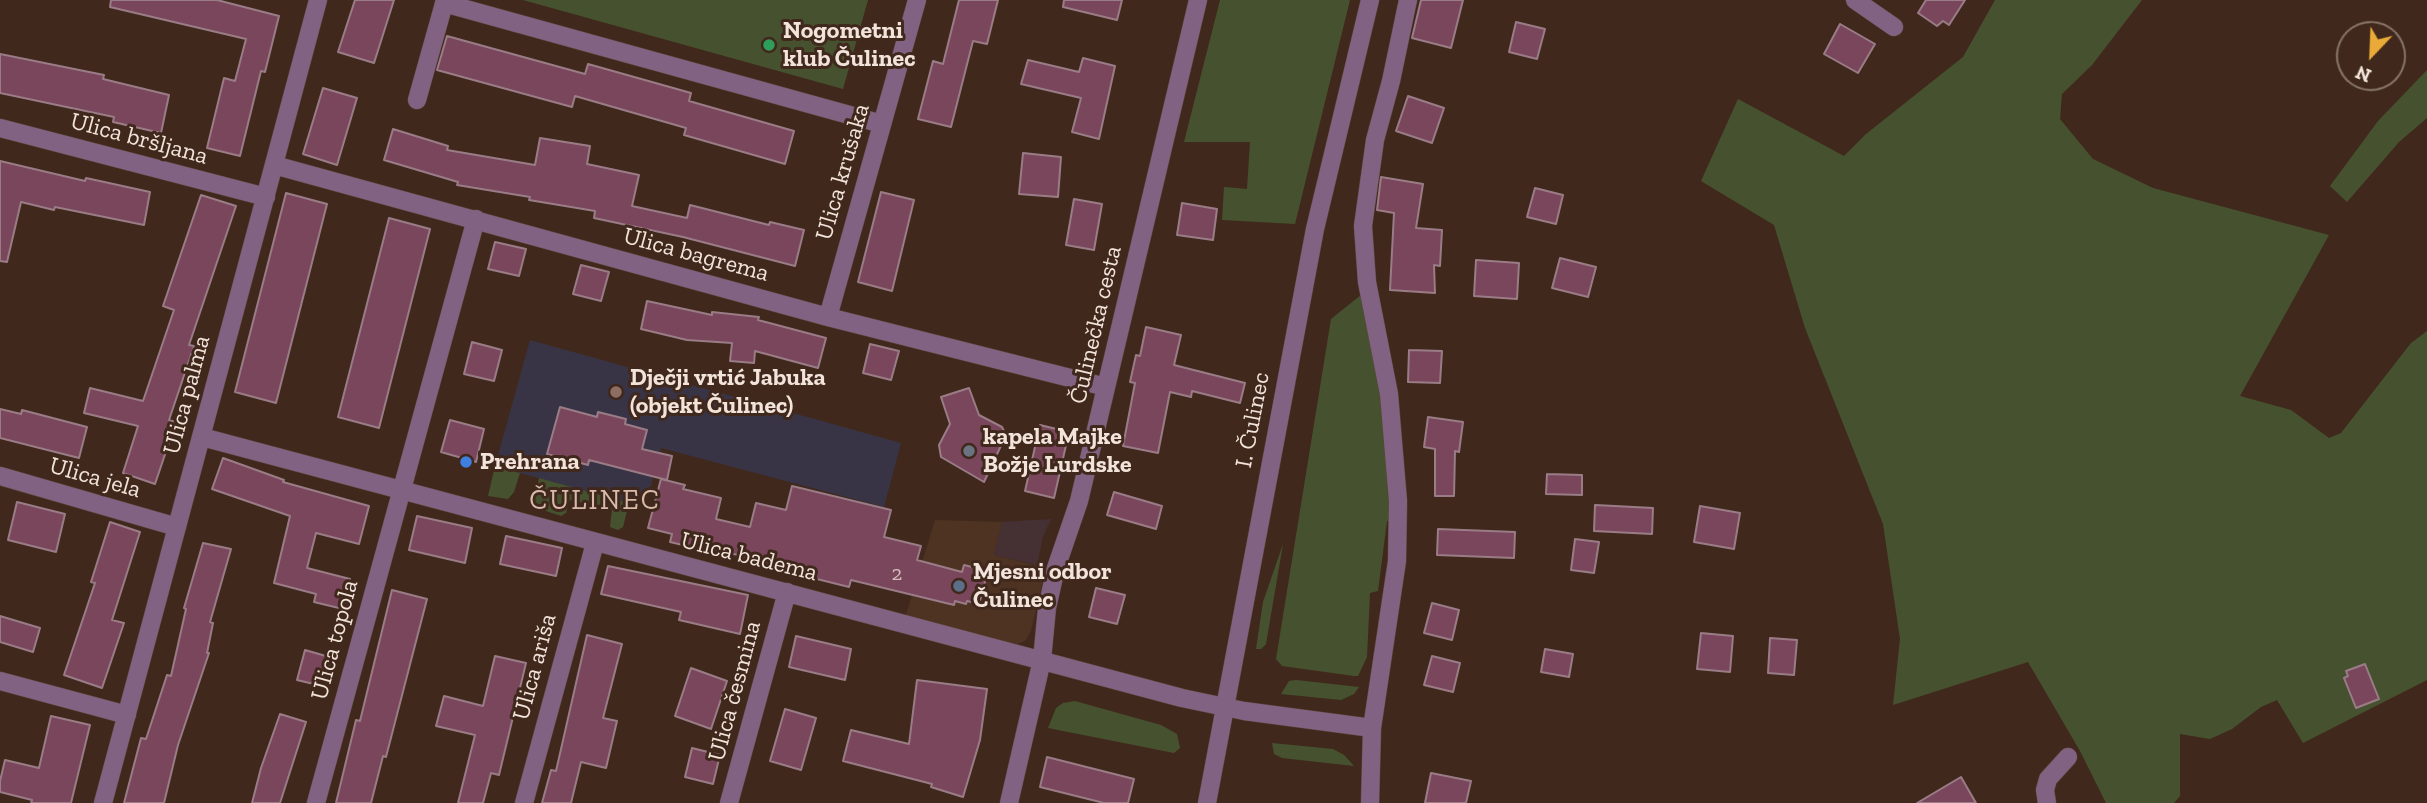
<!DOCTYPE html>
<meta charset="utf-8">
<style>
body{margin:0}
#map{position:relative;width:2427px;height:803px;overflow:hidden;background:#40291c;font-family:"Zilla Slab",serif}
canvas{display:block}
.north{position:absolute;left:2336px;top:21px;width:70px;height:70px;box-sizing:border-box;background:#40291c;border:2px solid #877368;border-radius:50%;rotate:203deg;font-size:19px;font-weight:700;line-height:28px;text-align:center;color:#f2e3db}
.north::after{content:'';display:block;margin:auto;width:24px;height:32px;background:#eaaa38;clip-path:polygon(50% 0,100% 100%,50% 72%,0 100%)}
</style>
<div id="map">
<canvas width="2427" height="803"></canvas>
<div class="north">N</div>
</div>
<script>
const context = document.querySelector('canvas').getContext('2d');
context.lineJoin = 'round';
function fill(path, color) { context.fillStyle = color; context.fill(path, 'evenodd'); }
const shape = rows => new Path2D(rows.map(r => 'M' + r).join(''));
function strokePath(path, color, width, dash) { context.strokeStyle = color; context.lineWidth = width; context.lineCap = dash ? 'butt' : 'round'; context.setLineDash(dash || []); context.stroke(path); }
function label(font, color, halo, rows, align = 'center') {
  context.font = font + ' "Zilla Slab",serif'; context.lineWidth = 6; context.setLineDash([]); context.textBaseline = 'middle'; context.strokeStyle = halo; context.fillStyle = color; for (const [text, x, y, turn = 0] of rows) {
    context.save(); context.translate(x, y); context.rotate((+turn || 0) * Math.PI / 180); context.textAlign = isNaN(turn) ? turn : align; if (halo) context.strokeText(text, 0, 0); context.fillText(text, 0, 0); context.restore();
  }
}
fill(shape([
 [935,520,1002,522,994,555,1046,568,1031,631,1026,640,1018,644,1011,643,906,615]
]), '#4e3322');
fill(shape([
 [1051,519,1043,537,1037,565,994,555,1002,522]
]), '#453034');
fill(shape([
 [530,340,901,443,884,507,661,448,645,508,495,466]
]), '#383445');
fill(shape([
 [523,0,868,0,843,89],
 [1220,0,1350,0,1295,224,1222,220,1224,187,1247,189,1250,142,1184,142],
 [1995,0,2142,0,2092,65,2062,94,2060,119,2093,159,2153,188,2329,235,2240,396,2291,410,2329,438,2341,433,2411,343,2427,331,2427,680,2303,743,2277,700,2261,707,2232,729,2210,739,2180,734,2180,796,2174,803,2106,803,2080,751,2028,662,1893,705,1900,639,1883,524,1805,328,1774,225,1701,181,1738,99,1844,156,1866,134,1963,57],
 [2427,70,2427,118,2399,142,2347,202,2330,186,2378,121],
 [1361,295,1374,353,1389,451,1393,520,1387,521,1378,591,1370,593,1367,657,1358,676,1354,676,1282,666,1276,659,1331,319],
 [495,466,520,473,514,492,508,499,488,496],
 [539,478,629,503,623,527,618,530,610,527,612,509,570,500,566,513,561,516,537,508,534,500],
 [1283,544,1266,644,1261,649,1256,649,1263,602],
 [1296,680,1359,687,1354,694,1341,700,1281,694,1289,681],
 [1075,701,1161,725,1177,734,1180,748,1174,753,1048,728,1056,708,1063,703],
 [1272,743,1333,749,1344,755,1354,766,1282,758,1274,754]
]), '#46522f');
const building = shape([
 [111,0,217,0,279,16,265,72,261,71,240,156,207,148,224,78,235,81,246,39,110,7,111,0],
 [355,0,394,0,374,63,338,52,355,0],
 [959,0,998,0,987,44,973,41,951,127,918,119,933,61,943,64,959,0],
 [1064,0,1122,0,1117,20,1063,7,1064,0],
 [1421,0,1463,0,1451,48,1412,38,1421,0],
 [1926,0,1965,0,1949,25,1943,21,1937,26,1918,13,1926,0],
 [1516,22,1545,29,1537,59,1509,52,1516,22],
 [1840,24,1875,44,1858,73,1824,54,1840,24],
 [447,36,585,74,588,64,691,93,689,101,794,131,785,164,684,135,686,128,575,96,572,107,437,70,447,36],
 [0,54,104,75,103,79,169,95,161,133,113,122,114,117,0,93,0,54],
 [1083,58,1115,66,1099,139,1072,132,1081,98,1021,84,1028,60,1079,72,1083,58],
 [323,88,357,98,337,165,303,154,323,88],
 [1408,96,1444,108,1432,143,1396,131,1408,96],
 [393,129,448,146,447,150,535,165,540,138,590,146,587,164,639,175,632,206,687,218,690,205,769,225,770,222,804,230,795,266,683,237,594,218,595,211,529,200,530,197,457,185,458,182,384,160,393,129],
 [1023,153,1061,157,1058,197,1019,194,1023,153],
 [0,161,85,181,86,178,150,192,144,225,55,207,54,210,21,202,7,262,0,261,0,161],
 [1381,177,1423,184,1416,228,1442,230,1440,266,1434,265,1435,293,1390,290,1394,213,1377,210,1381,177],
 [1535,188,1563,195,1556,224,1527,217,1535,188],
 [881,192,914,200,892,291,858,282,881,192],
 [286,193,327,204,276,403,235,392,286,193],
 [201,195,236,206,189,345,194,346,169,420,176,422,155,484,123,473,138,426,84,413,90,388,143,401,174,310,163,306,201,195],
 [1074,199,1102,204,1094,250,1066,245,1074,199],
 [1182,203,1217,209,1213,240,1177,235,1182,203],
 [389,218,430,229,379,428,338,417,389,218],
 [495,242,526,249,519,276,488,269,495,242],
 [1560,258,1596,267,1588,297,1552,288,1560,258],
 [1476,260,1519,263,1517,299,1474,296,1476,260],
 [581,265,609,272,601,301,573,294,581,265],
 [647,301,712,315,712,312,759,317,758,320,826,338,818,368,755,351,754,363,730,361,732,343,687,340,641,329,647,301],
 [1146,327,1181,335,1174,365,1245,383,1240,403,1192,391,1191,397,1170,392,1158,453,1123,446,1135,383,1130,382,1136,355,1140,356,1146,327],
 [472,342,502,350,494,381,464,374,472,342],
 [870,344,899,351,891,380,863,373,870,344],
 [1409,350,1442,351,1440,383,1408,382,1409,350],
 [969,388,979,415,1002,427,1006,435,984,482,941,457,939,445,950,424,941,397,969,388],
 [560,407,597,417,598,412,626,419,625,424,647,430,642,449,672,456,667,480,589,460,588,465,547,454,560,407],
 [0,409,21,414,22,410,87,427,79,458,0,438,0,409],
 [1428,417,1463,422,1459,452,1455,451,1454,496,1435,496,1435,449,1424,447,1428,417],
 [450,420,484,429,476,462,441,452,450,420],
 [1040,425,1069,432,1054,498,1025,491,1040,425],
 [223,458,284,480,283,482,369,506,359,544,316,533,307,568,350,579,343,609,314,602,316,594,274,583,290,516,212,489,223,458],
 [1547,474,1582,475,1582,495,1546,494,1547,474],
 [661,479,685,485,683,489,721,498,716,519,750,527,756,503,786,510,792,486,891,510,884,537,921,546,917,560,962,572,964,565,988,571,979,604,967,601,966,604,955,601,954,605,851,580,849,587,741,560,742,556,708,548,708,551,670,542,672,534,648,528,661,479],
 [1114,492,1162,506,1156,529,1107,515,1114,492],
 [17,502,65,514,56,552,8,540,17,502],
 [1595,505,1653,508,1652,534,1594,531,1595,505],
 [1700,506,1740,513,1734,549,1694,542,1700,506],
 [417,516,472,528,465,563,409,550,417,516],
 [110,522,140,532,112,620,124,623,102,688,64,675,95,583,91,582,110,522],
 [1438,529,1515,532,1514,558,1437,555,1438,529],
 [506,536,562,548,556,576,500,564,506,536],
 [1575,539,1599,542,1594,573,1571,570,1575,539],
 [203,543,231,549,210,622,213,623,207,653,209,653,178,745,164,803,124,803,141,738,146,739,167,675,171,676,186,609,184,608,203,543],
 [608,566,748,595,740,634,679,620,681,612,601,594,608,566],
 [1096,588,1125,595,1117,624,1089,617,1096,588],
 [392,590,427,599,386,757,383,756,371,803,336,803,356,720,360,721,392,590],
 [1432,603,1459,610,1452,640,1424,633,1432,603],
 [0,616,40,628,33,652,0,642,0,616],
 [1701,633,1733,636,1730,672,1697,669,1701,633],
 [587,635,622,644,603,718,617,721,606,768,581,762,571,803,542,803,551,770,556,771,587,635],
 [796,636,851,649,845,680,789,667,796,636],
 [1770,638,1797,640,1794,675,1768,673,1770,638],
 [1545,649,1573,654,1569,677,1541,672,1545,649],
 [305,650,333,658,326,687,297,680,305,650],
 [495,656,526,663,499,775,491,773,483,803,458,803,475,735,436,726,444,696,483,706,495,656],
 [1432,656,1460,663,1453,692,1424,685,1432,656],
 [2365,664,2379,699,2356,708,2344,678,2348,676,2346,671,2365,664],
 [691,668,727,681,711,729,675,716,691,668],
 [917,680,987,689,980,740,963,797,931,787,932,784,843,761,851,730,909,744,917,680],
 [785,709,816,718,801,770,770,761,785,709],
 [280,714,306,722,280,803,252,803,261,768,280,714],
 [51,716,90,725,71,803,31,803,32,800,0,792,0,781,5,760,39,768,51,716],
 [692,748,720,755,713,784,685,777,692,748],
 [1047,757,1134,779,1128,803,1104,803,1040,787,1047,757],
 [1431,773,1471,781,1466,803,1425,803,1431,773],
 [1961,777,1976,803,1917,803,1961,777]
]);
fill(building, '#79465b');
strokePath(building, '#9a7c87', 2);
const minor = shape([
 [1855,0,1894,27],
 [444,3,882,124],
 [417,100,445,0],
 [0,128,266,197],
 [274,165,828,317,1106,387],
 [828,317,917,0],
 [202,437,1182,698,1244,711,1372,728],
 [0,476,177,527],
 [0,681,127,715],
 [103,803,318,0],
 [316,803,476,219],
 [524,803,595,543],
 [729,803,787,592],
 [1009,803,1042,660,1047,608,1056,568,1079,501,1198,0],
 [1370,803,1372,728,1397,561,1398,501,1389,394,1367,282,1363,226,1375,140,1391,81,1408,0],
 [2047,803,2045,790,2048,779,2068,757]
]);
const tertiary = shape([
 [1207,803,1315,229,1370,0]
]);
strokePath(minor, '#5c473b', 19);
strokePath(tertiary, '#5c473b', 19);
strokePath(minor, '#816282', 18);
strokePath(tertiary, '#816282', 18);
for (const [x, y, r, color] of [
 [769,45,7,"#2e9e5b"],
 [616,392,7,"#8d6e63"],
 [969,451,7,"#6b7280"],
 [466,462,7,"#3f7fe0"],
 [959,586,7,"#5c6f8a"]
]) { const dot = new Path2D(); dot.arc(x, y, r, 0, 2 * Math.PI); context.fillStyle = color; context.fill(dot); strokePath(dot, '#40291c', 2.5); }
label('21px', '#d4bcbb', null, [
 ["2",897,574]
]);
label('bold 24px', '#f2e3db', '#40291c', [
 ["Nogometni",783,31],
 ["klub Čulinec",783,59],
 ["Dječji vrtić Jabuka",630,378],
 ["(objekt Čulinec)",630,406],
 ["kapela Majke",983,437],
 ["Božje Lurdske",983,465],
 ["Prehrana",480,462],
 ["Mjesni odbor",973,572],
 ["Čulinec",973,600]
], 'left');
label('24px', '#f2e3db', '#40291c', [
 ["Ulica bršljana",139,139,15],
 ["Ulica krušaka",843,172,-74],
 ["Ulica bagrema",696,255,15],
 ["Čulinečka cesta",1096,325,-77],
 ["Ulica palma",187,395,-75],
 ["I. Čulinec",1253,420,-79],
 ["Ulica jela",95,478,16],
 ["Ulica badema",749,557,14],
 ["Ulica topola",335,640,-75],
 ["Ulica ariša",535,667,-75],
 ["Ulica česmina",735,691,-75]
]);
context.letterSpacing = '2px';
label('28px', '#d8bbab', '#40291c', [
 ["ČULINEC",595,501]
]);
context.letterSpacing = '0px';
</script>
